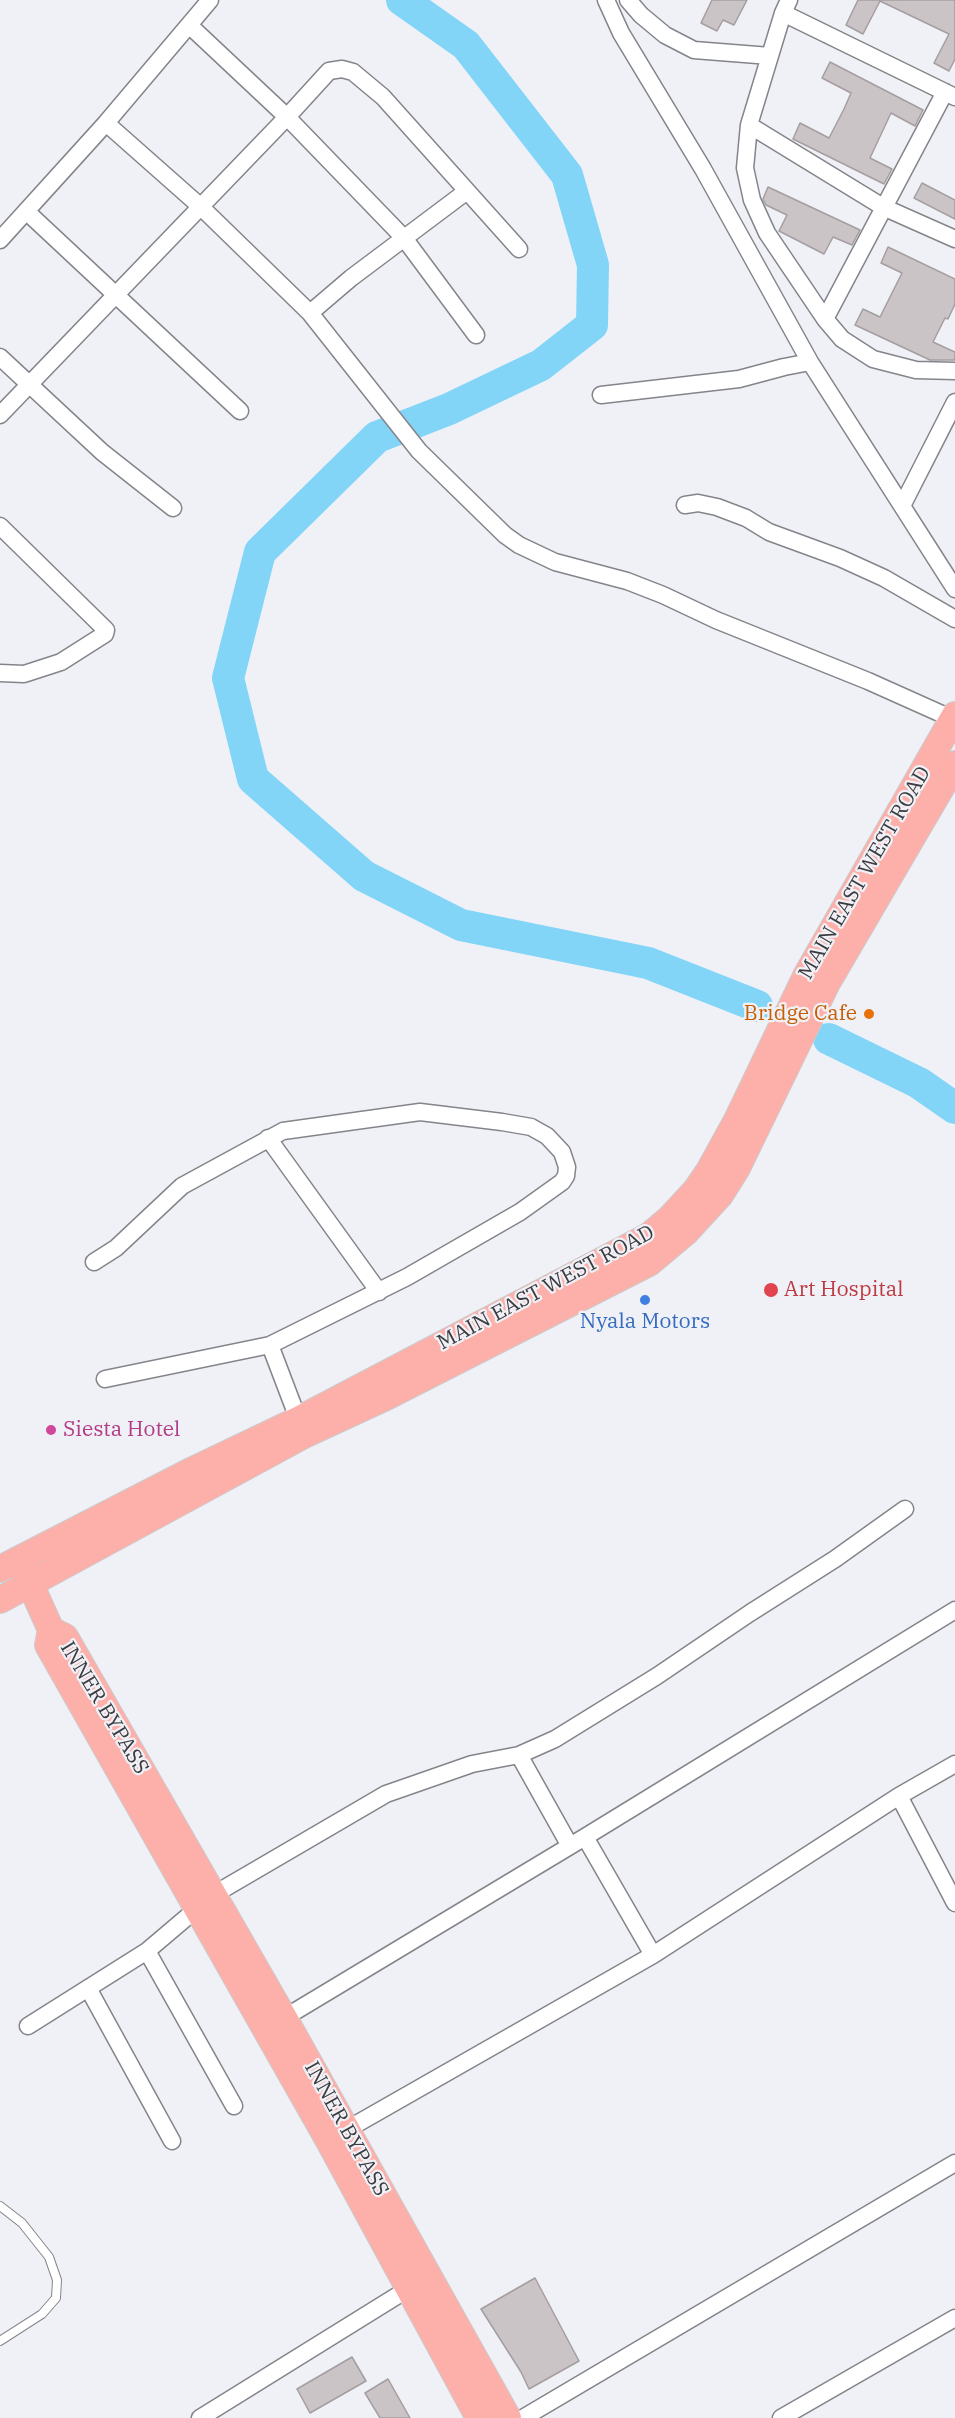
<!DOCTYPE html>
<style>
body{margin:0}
canvas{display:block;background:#eff1f7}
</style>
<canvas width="955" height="2418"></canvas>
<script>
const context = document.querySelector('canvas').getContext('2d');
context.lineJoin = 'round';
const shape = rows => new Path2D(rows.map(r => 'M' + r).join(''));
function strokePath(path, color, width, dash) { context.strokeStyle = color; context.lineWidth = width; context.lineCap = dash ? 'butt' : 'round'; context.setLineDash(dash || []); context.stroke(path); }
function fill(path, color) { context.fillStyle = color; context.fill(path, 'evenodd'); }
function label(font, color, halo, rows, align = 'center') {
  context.font = font + ' "IBM Plex Serif",serif'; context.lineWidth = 4.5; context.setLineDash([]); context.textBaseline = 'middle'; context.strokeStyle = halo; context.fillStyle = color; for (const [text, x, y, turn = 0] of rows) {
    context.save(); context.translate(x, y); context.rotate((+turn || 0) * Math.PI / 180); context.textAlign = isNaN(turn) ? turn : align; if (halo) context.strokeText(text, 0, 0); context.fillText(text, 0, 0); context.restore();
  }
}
strokePath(shape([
 [402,0,466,45,567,175,593,265,592,325,541,365,449,409,377,437,260,552,228,678,253,779,364,876,461,925,648,963,757,1006],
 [829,1039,919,1083,955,1108]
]), '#83d5f8', 32);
const building = shape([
 [712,0,747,0,734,25,723,20,717,31,701,23,712,0],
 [858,0,955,0,955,59,949,71,934,63,949,34,880,1,863,34,846,25,858,0],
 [830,62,923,110,915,126,891,113,870,158,892,169,884,184,793,139,800,123,829,138,844,109,851,93,822,78,830,62],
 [922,183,955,200,955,219,914,198,922,183],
 [768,187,860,230,852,245,833,237,824,254,779,231,787,215,766,205,763,199,768,187],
 [888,247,955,279,955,304,948,319,945,318,933,342,955,352,955,360,930,360,855,325,863,309,880,317,902,273,881,263,888,247],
 [535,2278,579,2361,529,2389,521,2372,481,2309,535,2278],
 [352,2357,366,2381,310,2413,297,2389,352,2357],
 [388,2379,410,2418,380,2418,365,2393,388,2379]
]);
fill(building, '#cbc4c6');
strokePath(building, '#a59ea0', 1.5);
const service = shape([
 [0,2206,22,2223,49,2257,57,2280,56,2298,42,2314,0,2341]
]);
const minor = shape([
 [606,0,621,33,703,169,810,362,955,589],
 [628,0,641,15,665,35,694,50,770,56],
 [789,0,783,13,749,125,745,168,752,200,767,233,825,319,842,339,873,359,916,370,955,371],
 [783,13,955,97],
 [189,25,287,117,404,238,476,335],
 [106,123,201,207,310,313,419,451,505,535,519,545,555,562,627,581,663,595,716,620,868,681,953,719],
 [749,125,883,207,955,239],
 [26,211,240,411],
 [0,240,106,123,210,0],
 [310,313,351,278,467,191],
 [825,319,945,92],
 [0,357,102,452,173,508],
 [601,395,739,379,784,367,810,362],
 [0,415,287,117,329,71,342,69,353,72,383,97,519,249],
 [685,505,698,503,717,507,746,518,769,532,840,558,884,578,955,619],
 [902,506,955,402],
 [0,526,106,630,105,634,61,662,24,674,0,673],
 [268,1138,379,1292],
 [94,1262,116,1248,182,1186,283,1131,420,1112,502,1122,531,1127,547,1136,562,1152,567,1167,566,1176,562,1182,520,1212,407,1277,270,1345,105,1379],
 [270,1345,302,1429],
 [519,1755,570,1846],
 [899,1796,955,1903],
 [585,1837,653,1955],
 [147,1951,234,2106],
 [88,1988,172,2141],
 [284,2018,585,1837,955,1610],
 [28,2026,147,1951,213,1895,386,1794,472,1764,519,1755,555,1739,657,1676,750,1613,835,1559,905,1509],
 [346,2130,653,1955,899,1796,955,1764],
 [200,2418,416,2284],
 [523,2418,955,2163],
 [781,2418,955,2318]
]);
const primary = shape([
 [0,1569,187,1473,298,1420,649,1236,669,1219,696,1190,709,1171,737,1120,806,976,955,715],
 [24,1570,51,1630],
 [0,1600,304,1435,386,1397,649,1263,686,1232,720,1195,737,1168,827,983,955,764],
 [51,1630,65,1637,284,2018,508,2418],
 [51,1630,48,1645,329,2141,479,2418]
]);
strokePath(service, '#84858b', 10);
strokePath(minor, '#84858b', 19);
strokePath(primary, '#cccccd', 28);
strokePath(service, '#fff', 8);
strokePath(minor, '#fff', 16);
strokePath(primary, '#fdafaa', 26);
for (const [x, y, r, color] of [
 [869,1014,6,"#e8710a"],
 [771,1290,8,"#e0444e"],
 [645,1300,6,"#3f7fe0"],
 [51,1430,6,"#d1479c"]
]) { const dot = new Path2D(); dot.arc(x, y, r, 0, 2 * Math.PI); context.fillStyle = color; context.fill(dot); strokePath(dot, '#eff1f7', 2); }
label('21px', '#3c3c3f', '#eff1f7', [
 ["MAIN EAST WEST ROAD",865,873,-60],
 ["MAIN EAST WEST ROAD",546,1288,-28],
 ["INNER BYPASS",104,1708,59],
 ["INNER BYPASS",346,2129,61]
]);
label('21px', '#c56008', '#eff1f7', [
 ["Bridge Cafe",857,1014]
], 'right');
label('21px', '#be3a42', '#eff1f7', [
 ["Art Hospital",784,1290]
], 'left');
label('21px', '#366cbe', '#eff1f7', [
 ["Nyala Motors",645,1322]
]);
label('21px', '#b23c85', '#eff1f7', [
 ["Siesta Hotel",63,1430]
], 'left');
</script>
